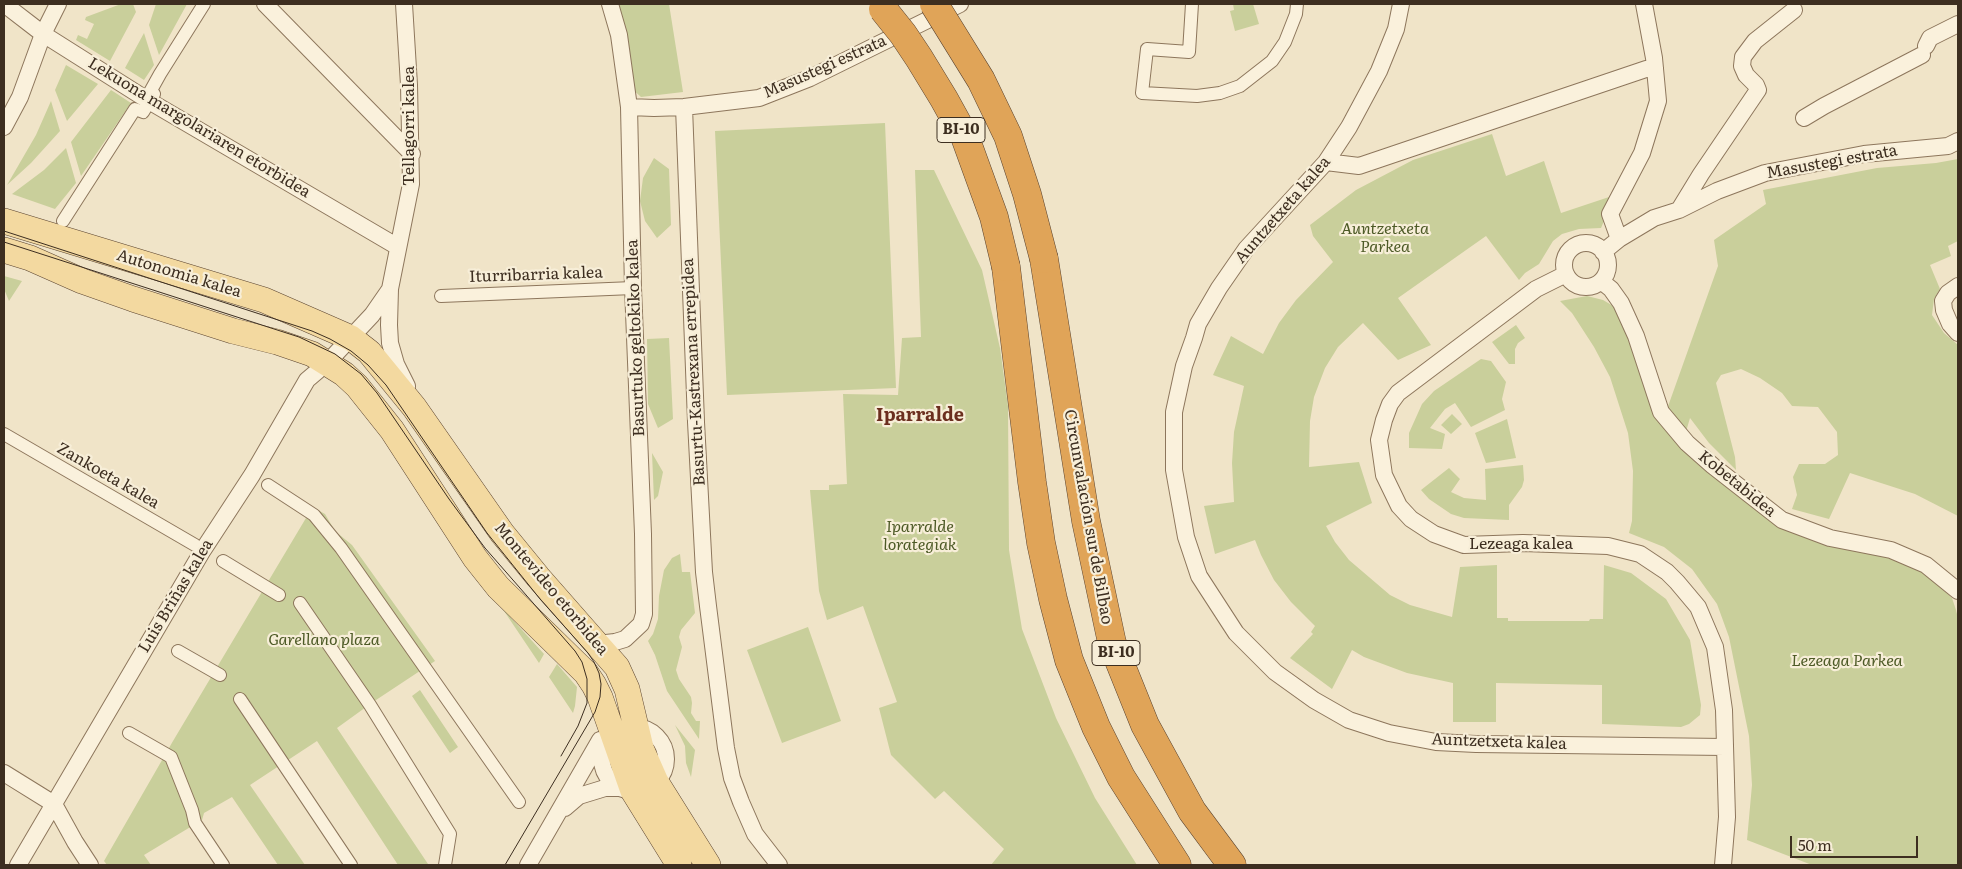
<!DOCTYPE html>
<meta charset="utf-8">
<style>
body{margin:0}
#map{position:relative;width:1962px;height:869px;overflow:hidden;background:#f0e4c8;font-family:Literata,serif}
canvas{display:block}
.frame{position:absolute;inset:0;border:5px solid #3d2e20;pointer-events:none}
.scale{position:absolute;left:1790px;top:836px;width:128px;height:22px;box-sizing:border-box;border:2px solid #3d2e20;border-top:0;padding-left:6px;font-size:15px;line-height:18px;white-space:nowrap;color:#3d2e20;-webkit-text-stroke:4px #f7eed8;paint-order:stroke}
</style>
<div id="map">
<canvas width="1962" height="869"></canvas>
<div class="frame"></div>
<div class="scale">50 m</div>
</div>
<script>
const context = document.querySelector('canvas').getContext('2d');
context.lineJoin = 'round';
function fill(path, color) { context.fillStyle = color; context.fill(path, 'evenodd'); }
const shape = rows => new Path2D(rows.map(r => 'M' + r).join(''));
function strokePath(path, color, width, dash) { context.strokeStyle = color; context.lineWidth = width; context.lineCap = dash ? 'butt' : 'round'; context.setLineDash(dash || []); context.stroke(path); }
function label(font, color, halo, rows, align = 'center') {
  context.font = font + ' Literata,serif'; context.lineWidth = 4.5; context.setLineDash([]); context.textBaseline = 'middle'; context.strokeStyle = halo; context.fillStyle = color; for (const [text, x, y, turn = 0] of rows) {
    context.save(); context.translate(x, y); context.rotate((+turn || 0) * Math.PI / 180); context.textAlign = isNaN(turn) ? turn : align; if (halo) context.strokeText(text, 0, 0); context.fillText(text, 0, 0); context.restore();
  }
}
fill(shape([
 [121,4,133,4,136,12,110,61,76,40,78,35,87,39,94,24,85,20,86,17],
 [156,4,187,4,159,55,149,25],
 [613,4,669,4,683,92,641,97,629,86],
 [1233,4,1253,4,1259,24,1235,31,1230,11,1234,10],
 [144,33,154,65,144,80,125,68],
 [66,65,98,84,67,121,55,90],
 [111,90,131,103,81,176,71,142],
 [51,101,60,131,31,163,7,185,36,135],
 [885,123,896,388,727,395,715,131],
 [1492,134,1506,176,1544,161,1561,213,1615,195,1601,228,1579,229,1562,234,1553,241,1539,264,1525,273,1519,280,1486,236,1398,298,1431,345,1398,360,1363,323,1338,347,1325,368,1314,397,1310,421,1309,467,1359,462,1372,503,1326,526,1335,542,1349,560,1390,595,1410,605,1452,617,1460,567,1497,565,1497,618,1508,618,1508,621,1589,621,1590,619,1603,619,1604,565,1631,573,1666,599,1690,640,1701,705,1700,715,1689,724,1681,727,1602,724,1602,685,1496,683,1496,722,1453,722,1453,683,1407,673,1364,657,1352,650,1332,689,1290,658,1313,634,1311,632,1315,626,1291,602,1274,580,1261,555,1255,540,1215,554,1204,506,1234,502,1232,463,1234,432,1244,386,1213,375,1231,336,1263,354,1279,323,1296,300,1333,262,1313,236,1310,225,1356,190,1413,160],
 [66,148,76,183,55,209,12,194,44,170],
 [654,158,669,169,671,225,657,238,645,221,640,201,643,178],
 [1958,159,1958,241,1948,246,1951,256,1930,265,1940,289,1934,299,1932,315,1944,333,1958,345,1958,516,1915,494,1850,473,1829,519,1792,509,1797,495,1793,477,1799,464,1825,464,1838,455,1837,432,1818,407,1792,406,1782,393,1760,378,1741,369,1721,375,1716,383,1735,457,1736,470,1709,443,1690,418,1682,445,1764,512,1895,558,1922,570,1952,598,1956,610,1958,618,1958,865,1812,865,1747,840,1752,785,1749,736,1729,637,1717,604,1692,569,1664,547,1629,533,1632,521,1633,471,1628,433,1610,377,1594,347,1572,313,1560,301,1587,296,1603,300,1615,307,1666,412,1718,266,1714,240,1766,204,1763,190,1877,168,1936,163],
 [915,170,934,170,982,270,1000,348,1008,406,1009,550,1022,629,1056,718,1095,798,1137,865,991,865,1004,849,944,791,935,799,891,755,879,708,897,702,863,606,827,620,819,591,810,490,829,490,829,485,847,484,843,394,898,395,902,338,921,337],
 [4,276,22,281,9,301,4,289],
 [1516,325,1525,338,1518,343,1515,349,1515,364,1509,364,1492,342],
 [669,338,673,419,658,428,648,404,647,339],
 [1481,359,1491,361,1506,382,1502,399,1505,410,1471,427,1455,403,1445,409,1430,428,1445,434,1442,449,1409,448,1409,433,1422,404,1434,391],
 [1452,414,1462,424,1451,434,1441,425],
 [1507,419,1516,458,1486,463,1475,433],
 [652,453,663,472,658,496,654,500],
 [1523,465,1524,480,1522,487,1509,505,1509,520,1464,518,1451,514,1429,499,1421,490,1449,468,1460,479,1451,492,1464,498,1486,500,1485,469],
 [316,509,325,514,335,531,352,545,435,661,373,702,337,728,428,864,398,865,317,741,250,785,305,865,278,865,232,797,204,813,202,820,144,855,151,865,107,865,104,861,173,741,306,518],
 [680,554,682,572,690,572,695,613,681,630,679,637,682,647,676,670,679,679,691,697,692,703,691,713,696,721,700,721,699,739,667,691,655,655,648,641,653,634,658,619,659,596,664,570,672,558],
 [502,608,544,654,539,663],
 [808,627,841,721,782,743,747,650],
 [557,664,577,687,575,706,573,713,549,677],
 [420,690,458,747,450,753,412,696],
 [675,725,695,750,691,777,686,763,685,746]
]), '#c9cf9b');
const pedestrian = shape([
 [1192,4,1189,52,1147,49,1142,93,1197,96,1220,93,1240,86,1272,61,1285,42,1296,14,1297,4],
 [63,221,135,109,143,112,154,94,150,92,160,74,204,4],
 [441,296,633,288],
 [4,434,195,545],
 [268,485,314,515,341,548,519,802],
 [223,561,279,595],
 [300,603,370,705,450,834,445,865],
 [178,651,220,675],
 [240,699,351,865],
 [129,733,171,757,192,810,195,823,223,865]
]);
const minor = shape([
 [4,4,43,34,149,101,398,247],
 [265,4,412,154],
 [404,4,409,85,411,184,390,289,389,325,390,343,396,364,407,386],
 [1401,4,1396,29,1379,71,1349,127,1326,162,1246,249,1219,288,1198,324,1194,338,1184,366,1174,412,1174,470,1186,537,1199,576,1236,633,1275,672,1314,700,1349,720,1389,733,1436,742,1476,744,1725,747],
 [1926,46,1930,38,1958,24],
 [629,107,654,108,684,107,759,98,810,78,960,4],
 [684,107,696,422,704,572,708,606,726,748,732,778,741,802,755,834,779,865],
 [1804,118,1824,106,1922,55],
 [4,127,20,97,43,34,58,4],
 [1326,162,1359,166,1646,69,1655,68],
 [1679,210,1701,174,1758,90,1756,85,1746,75,1742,66,1743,57,1755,41,1794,10],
 [1619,239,1610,214,1642,153,1658,101,1654,58,1644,4],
 '1564 265a22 22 0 1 1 44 0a22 22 0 1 1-44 0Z',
 [1603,252,1619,239,1654,218,1679,210,1717,191,1765,173,1864,154,1948,146,1958,141],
 [1566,274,1536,289,1398,393,1390,404,1384,420,1379,440,1384,475,1399,506,1411,519,1434,534,1464,545,1523,543,1608,546,1640,554,1667,572,1677,582,1698,607,1715,647,1724,710,1727,817,1723,865],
 [1601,281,1611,289,1621,303,1636,336,1661,412,1687,443,1713,466,1782,520,1830,538,1891,550,1926,565,1958,591],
 [1958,286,1948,293,1943,301,1944,310,1950,324,1958,333],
 [597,644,615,642,625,639,641,624,644,614,643,534,633,288,629,107,619,35,610,4],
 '602 759a32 32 0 1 1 64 0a32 32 0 1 1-64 0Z',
 [4,773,54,804,75,842,90,865],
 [565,808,579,796,605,788,621,788],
 [18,865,203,550,252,475,307,380,327,363,372,315,390,289],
 [528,865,600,740]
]);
const primary = shape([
 [4,221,264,300,351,338,369,352,414,407,502,533,538,577,617,667,627,689,641,748,656,782,708,865],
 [4,250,30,258,82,281,133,299,233,331,277,342,312,354,344,374,357,386,392,430,475,558,498,587,586,673,594,685,600,697,633,791,679,865]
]);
const motorway = shape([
 [1044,259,1086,521,1112,643,1145,725,1192,811,1232,865],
 [1006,267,1032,482,1041,543,1053,599,1069,660,1096,727,1121,777,1177,865]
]);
strokePath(pedestrian, '#8d765c', 14);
strokePath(minor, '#8d765c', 18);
strokePath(primary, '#5b4430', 26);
strokePath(motorway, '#5b4430', 29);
strokePath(pedestrian, '#faf1dc', 12);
strokePath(minor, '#faf1dc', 16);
strokePath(primary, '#f3d9a0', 25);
strokePath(motorway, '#e0a458', 28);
strokePath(shape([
 [4,231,312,331,330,339,351,351,368,365,386,385,487,533,540,599,588,653,594,662,599,673,601,684,600,697,595,712,505,865],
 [4,242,299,337,335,354,361,374,377,393,449,499,485,548,575,651,582,662,587,679,587,703,578,726,561,756]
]), '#3d2e20', 1);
const motorwayBridge = shape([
 [934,4,981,80,1008,136,1027,194,1044,259],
 [883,9,903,34,919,58,944,99,965,137,994,217,1006,267]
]);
strokePath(motorwayBridge, '#5b4430', 29, []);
strokePath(motorwayBridge, '#e0a458', 28);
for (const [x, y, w] of [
 [961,130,48],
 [1116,653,48]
]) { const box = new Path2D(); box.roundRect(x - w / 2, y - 12.5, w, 25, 4); context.fillStyle = '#f7eed8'; context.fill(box); strokePath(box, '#3d2e20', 1); }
label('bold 15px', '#3d2e20', null, [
 ["BI-10",961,130],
 ["BI-10",1116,653]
]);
label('16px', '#3d2e20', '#f7eed8', [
 ["Masustegi estrata",825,67,-24],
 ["Tellagorri kalea",409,126,-90],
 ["Lekuona margolariaren etorbidea",199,128,31],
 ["Masustegi estrata",1832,162,-10],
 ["Auntzetxeta kalea",1283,210,-49],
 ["Autonomia kalea",179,274,17],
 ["Iturribarria kalea",536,275,-2],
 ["Basurtuko geltokiko kalea",636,338,-92],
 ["Basurtu-Kastrexana errepidea",694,372,-93],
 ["Zankoeta kalea",108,476,30],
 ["Kobetabidea",1737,484,39],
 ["Circunvalación sur de Bilbao",1088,517,80],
 ["Lezeaga kalea",1521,544],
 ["Montevideo etorbidea",551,589,50],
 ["Luis Briñas kalea",176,596,-59],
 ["Auntzetxeta kalea",1499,742,2]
]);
label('italic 16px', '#4d5a26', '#f7eed8', [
 ["Auntzetxeta",1385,229],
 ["Parkea",1385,247],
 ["Iparralde",920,527],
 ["lorategiak",920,545],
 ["Garellano plaza",324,640],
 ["Lezeaga Parkea",1847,661]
]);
label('bold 18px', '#6b2e1e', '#f7eed8', [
 ["Iparralde",920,416]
]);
</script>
